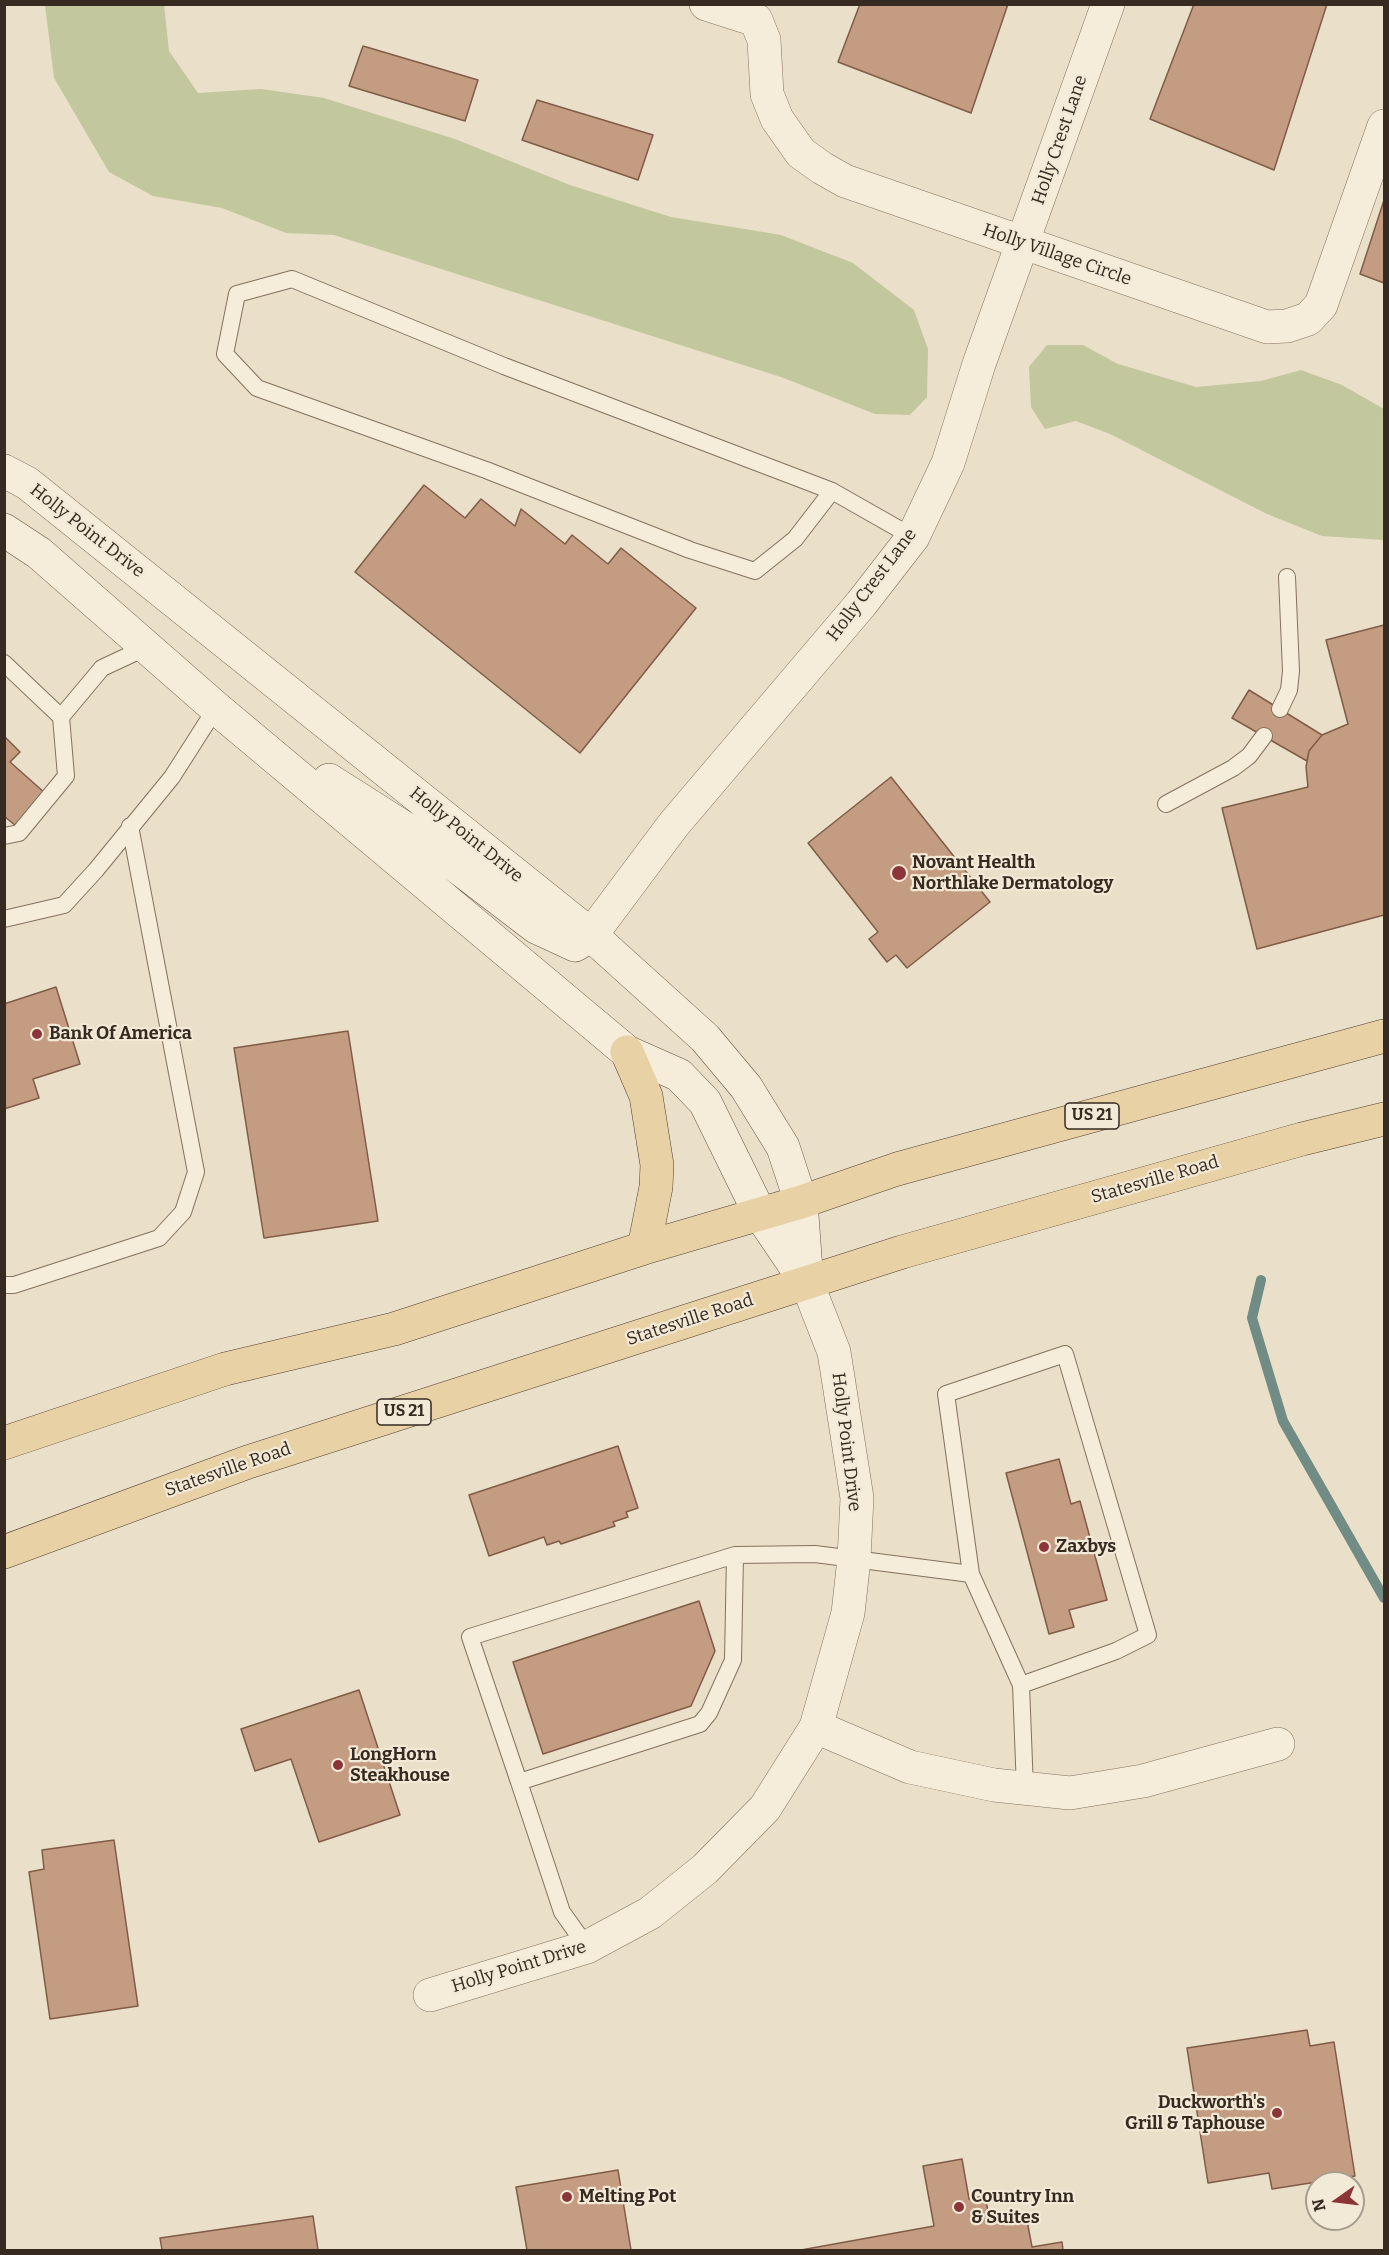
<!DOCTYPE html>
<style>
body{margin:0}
#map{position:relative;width:1389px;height:2255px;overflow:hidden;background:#eadfc8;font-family:Bitter,serif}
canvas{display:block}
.frame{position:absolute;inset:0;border:6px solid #362a21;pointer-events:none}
.north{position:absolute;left:1305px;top:2171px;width:60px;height:60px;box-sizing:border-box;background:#f2e9d6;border:2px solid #a79d8e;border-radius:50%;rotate:256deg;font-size:16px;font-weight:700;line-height:24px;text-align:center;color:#362a21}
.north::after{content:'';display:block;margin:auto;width:21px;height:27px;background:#8c3538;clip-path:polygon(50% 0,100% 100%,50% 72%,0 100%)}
</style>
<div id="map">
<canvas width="1389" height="2255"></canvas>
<div class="frame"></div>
<div class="north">N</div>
</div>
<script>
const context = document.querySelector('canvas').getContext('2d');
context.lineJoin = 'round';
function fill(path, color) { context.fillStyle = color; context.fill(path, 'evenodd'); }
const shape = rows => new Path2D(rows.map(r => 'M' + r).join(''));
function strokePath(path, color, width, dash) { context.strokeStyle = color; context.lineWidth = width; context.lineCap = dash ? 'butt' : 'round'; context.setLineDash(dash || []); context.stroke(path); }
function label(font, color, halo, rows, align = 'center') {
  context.font = font + ' Bitter,serif'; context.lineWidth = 4.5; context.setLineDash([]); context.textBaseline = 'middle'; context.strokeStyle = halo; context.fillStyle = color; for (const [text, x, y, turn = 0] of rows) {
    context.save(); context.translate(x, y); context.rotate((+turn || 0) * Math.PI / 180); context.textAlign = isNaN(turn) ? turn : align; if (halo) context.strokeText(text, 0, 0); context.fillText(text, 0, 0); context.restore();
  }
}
fill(shape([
 [45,5,164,5,169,51,198,93,261,89,324,98,455,139,570,185,671,217,781,235,853,263,914,310,928,349,927,397,910,415,875,414,781,377,334,235,286,233,222,208,153,196,109,172,54,78],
 [1047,345,1083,345,1118,364,1196,387,1261,381,1301,370,1342,385,1384,409,1384,540,1322,536,1267,514,1110,434,1076,421,1045,429,1031,407,1029,367]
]), '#c3c79d');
strokePath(shape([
 [1261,1280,1252,1318,1283,1421,1384,1598]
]), '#708c84', 10);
const building = shape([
 [860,4,1008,4,971,113,838,62,860,4],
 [1194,4,1327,4,1274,170,1150,119,1194,4],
 [363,46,478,80,465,121,349,86,363,46],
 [537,100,653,135,638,180,522,140,537,100],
 [1384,200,1384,283,1360,274,1384,200],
 [424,485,465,518,481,499,515,526,521,509,565,544,572,535,608,564,621,548,696,608,580,753,355,572,424,485],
 [1384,625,1384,915,1257,949,1222,808,1308,787,1306,767,1309,751,1322,735,1348,724,1326,640,1384,625],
 [1249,690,1322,735,1309,751,1307,761,1232,718,1249,690],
 [4,736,20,752,10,762,45,793,16,826,4,816,4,736],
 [891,777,990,902,907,968,896,955,887,962,869,939,878,932,808,843,891,777],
 [56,987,80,1064,33,1079,39,1098,4,1109,4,1004,56,987],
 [348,1031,378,1221,264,1238,234,1048,348,1031],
 [618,1446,638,1508,626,1512,628,1517,613,1522,615,1526,561,1544,559,1541,547,1545,544,1537,489,1556,469,1495,618,1446],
 [1059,1459,1071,1504,1080,1501,1107,1600,1069,1610,1074,1627,1049,1634,1006,1473,1059,1459],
 [699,1601,715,1651,691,1706,543,1754,513,1662,699,1601],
 [359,1690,400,1815,319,1842,291,1759,255,1771,241,1729,359,1690],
 [114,1840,138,2006,50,2019,29,1872,44,1869,42,1850,114,1840],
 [1307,2030,1310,2046,1334,2042,1355,2176,1272,2189,1269,2173,1208,2183,1187,2048,1307,2030],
 [962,2159,969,2199,985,2196,990,2221,1026,2215,1032,2247,1062,2242,1063,2250,801,2250,934,2226,923,2166,962,2159],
 [618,2170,631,2250,527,2250,516,2187,618,2170],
 [313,2216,318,2250,162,2250,160,2238,313,2216]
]);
fill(building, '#c49c82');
strokePath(building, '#805c47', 1.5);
const service = shape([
 [832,491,795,539,755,571,690,550,486,470,257,388,225,354,237,294,292,279,504,366,832,491,913,537],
 [4,663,61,717,66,776,19,833,4,836],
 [1280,709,1289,690,1291,671,1287,577],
 [61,717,102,668,147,647],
 [1166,804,1233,768,1249,756,1264,736],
 [4,919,64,905,96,870,172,777,216,708],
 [4,1285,14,1285,159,1238,183,1212,196,1172,130,826],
 [1021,1685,1116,1651,1148,1635,1065,1354,946,1394,971,1574,1021,1685,1025,1789],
 [519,1782,470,1637,735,1555],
 [587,1947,562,1912,519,1782,700,1724,709,1713,733,1660,735,1555,815,1554,971,1574]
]);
const minor = shape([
 [706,4,756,20,764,40,767,94,777,119,801,153,822,168,845,181,1267,327,1287,326,1308,319,1321,305,1384,126],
 [591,935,674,824,861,604,913,537,948,463,979,364,1108,4],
 [816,1727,910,1767,994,1785,1070,1793,1143,1781,1278,1744],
 [430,1995,587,1947,650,1913,705,1869,765,1808,816,1727,848,1613,854,1559,857,1498,834,1352,807,1283]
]);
const secondary = shape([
 [4,471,27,483,591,935,705,1038,746,1087,783,1147,801,1202,807,1283],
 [4,530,39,553,216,708,627,1052,679,1075,705,1102,760,1214,806,1282],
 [329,780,417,836,536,927,575,945,591,935]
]);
const primary = shape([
 [627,1052,646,1096,657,1165,656,1187,644,1248],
 [4,1443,225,1369,394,1329,644,1248,801,1202,897,1169,1384,1036],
 [4,1552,248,1462,902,1252,1302,1139,1384,1119]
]);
strokePath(service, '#84715f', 18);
strokePath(minor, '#84715f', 34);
strokePath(secondary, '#665342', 34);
strokePath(primary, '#524032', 34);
strokePath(service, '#f5ecda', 16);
strokePath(minor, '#f5ecda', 33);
strokePath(secondary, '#f5ecda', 33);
strokePath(primary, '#e8d1a4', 33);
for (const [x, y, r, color] of [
 [899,873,8,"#8c3538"],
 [37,1034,6,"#8c3538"],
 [1044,1547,6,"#8c3538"],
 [338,1765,6,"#8c3538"],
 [1277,2113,6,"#8c3538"],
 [567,2197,6,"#8c3538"],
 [959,2207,6,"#8c3538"]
]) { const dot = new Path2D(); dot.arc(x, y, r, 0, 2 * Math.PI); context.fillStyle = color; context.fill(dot); strokePath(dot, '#f2e9d6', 2); }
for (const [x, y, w] of [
 [1092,1116,54],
 [404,1412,54]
]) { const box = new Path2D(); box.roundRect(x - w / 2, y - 13, w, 26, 4.5); context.fillStyle = '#f2e9d6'; context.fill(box); strokePath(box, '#362a21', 1.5); }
label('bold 16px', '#362a21', null, [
 ["US 21",1092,1116],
 ["US 21",404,1412]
]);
label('18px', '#362a21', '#f2e9d6', [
 ["Holly Crest Lane",1060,140,-71],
 ["Holly Village Circle",1057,255,19],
 ["Holly Point Drive",87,531,38],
 ["Holly Crest Lane",872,585,-53],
 ["Holly Point Drive",466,835,39],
 ["Statesville Road",1155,1180,-16],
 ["Statesville Road",690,1320,-18],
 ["Holly Point Drive",846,1442,83],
 ["Statesville Road",228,1470,-19],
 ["Holly Point Drive",519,1967,-17]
]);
label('bold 18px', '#362a21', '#f2e9d6', [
 ["Novant Health",912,863],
 ["Northlake Dermatology",912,884],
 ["Bank Of America",49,1034],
 ["Zaxbys",1056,1547],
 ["LongHorn",350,1755],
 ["Steakhouse",350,1776],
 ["Duckworth's",1265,2103,"right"],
 ["Grill & Taphouse",1265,2124,"right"],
 ["Melting Pot",579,2197],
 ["Country Inn",971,2197],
 ["& Suites",971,2218]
], 'left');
</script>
